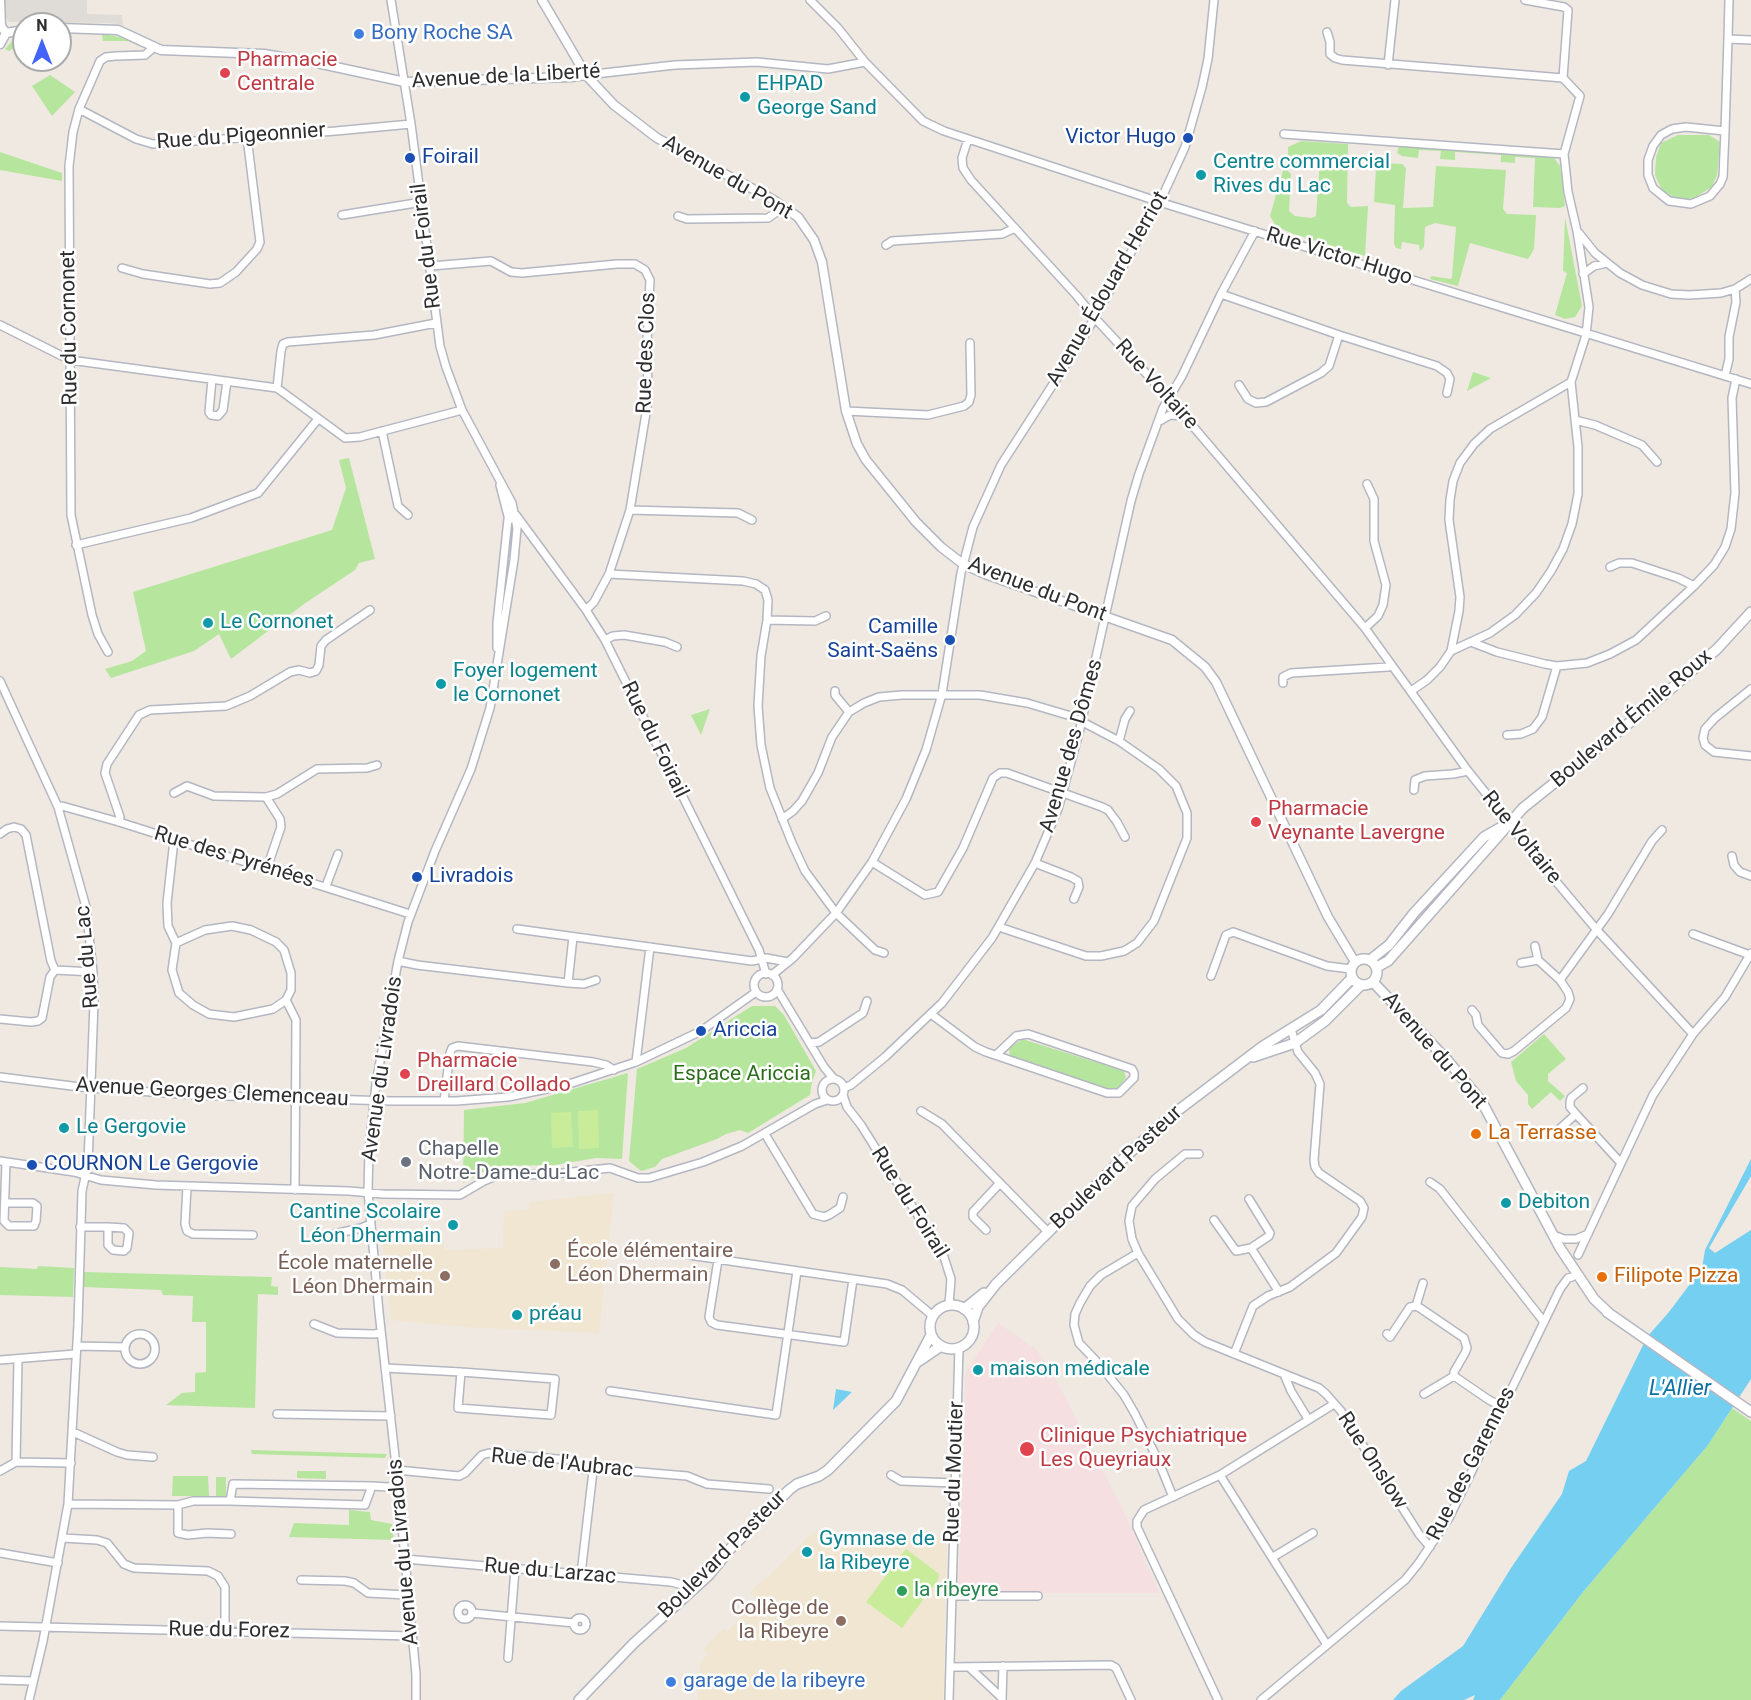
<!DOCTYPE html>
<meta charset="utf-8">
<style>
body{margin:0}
#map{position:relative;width:1751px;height:1700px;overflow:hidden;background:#efe9e1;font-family:Roboto,sans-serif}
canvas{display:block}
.north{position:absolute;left:12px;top:12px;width:60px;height:60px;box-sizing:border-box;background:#fff;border:2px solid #ababab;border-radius:50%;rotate:0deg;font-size:16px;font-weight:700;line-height:24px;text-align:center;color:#2e2e2e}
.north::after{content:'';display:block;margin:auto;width:21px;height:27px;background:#4264fb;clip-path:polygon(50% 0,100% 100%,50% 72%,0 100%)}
</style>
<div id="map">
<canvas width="1751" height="1700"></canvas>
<div class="north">N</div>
</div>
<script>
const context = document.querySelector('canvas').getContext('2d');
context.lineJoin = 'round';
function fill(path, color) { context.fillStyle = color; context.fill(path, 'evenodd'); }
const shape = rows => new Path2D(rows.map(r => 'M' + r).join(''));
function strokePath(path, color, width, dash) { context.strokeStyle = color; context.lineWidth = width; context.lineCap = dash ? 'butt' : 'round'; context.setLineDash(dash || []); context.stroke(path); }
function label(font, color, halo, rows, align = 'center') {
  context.font = font + ' Roboto,sans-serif'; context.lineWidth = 5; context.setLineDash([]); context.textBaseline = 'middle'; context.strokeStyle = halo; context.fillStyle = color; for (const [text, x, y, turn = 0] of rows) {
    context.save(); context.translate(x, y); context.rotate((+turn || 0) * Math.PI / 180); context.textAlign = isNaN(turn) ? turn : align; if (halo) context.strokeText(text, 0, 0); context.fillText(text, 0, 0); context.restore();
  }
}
fill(shape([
 [614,1193,599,1333,464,1327,391,1320,381,1230,436,1228,436,1239,444,1239,444,1250,503,1248,504,1211,528,1210,530,1202],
 [813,1532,846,1536,947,1538,943,1700,698,1700,700,1663,708,1654,703,1649,724,1628,727,1632,752,1606,756,1613,763,1612,762,1607,751,1594,751,1591,763,1580,766,1579]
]), '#f0e6d1');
fill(shape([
 [998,1323,1036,1349,1052,1372,1124,1512,1159,1593,958,1593,966,1372]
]), '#f5dfe0');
fill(shape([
 [102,34,125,38,143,48,128,41,103,41],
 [24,35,24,43,9,51,5,49,13,40],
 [50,75,75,92,52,116,32,86],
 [1678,135,1709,135,1720,142,1717,175,1712,187,1694,198,1678,200,1662,190,1655,175,1656,157,1661,143],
 [1301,141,1348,144,1347,203,1351,207,1368,206,1365,256,1291,233,1276,226,1270,216,1284,167,1291,174,1289,211,1295,216,1311,218,1316,216,1320,161,1295,160,1293,165,1288,159,1288,147],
 [1399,146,1536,155,1554,158,1560,166,1565,206,1560,208,1533,207,1535,158,1515,157,1515,163,1501,162,1501,155,1455,152,1455,160,1440,159,1441,151,1419,150,1418,158,1402,156,1397,153],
 [0,152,62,173,62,181,0,170],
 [1380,163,1402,164,1406,168,1403,208,1433,207,1436,166,1506,170,1503,209,1507,214,1536,215,1534,249,1528,259,1470,243,1458,286,1430,279,1431,276,1451,279,1452,277,1456,227,1435,223,1425,227,1424,247,1420,251,1419,245,1402,242,1401,249,1396,248,1394,243,1395,205,1374,202,1376,168],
 [1565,217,1582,306,1575,317,1565,319,1555,315,1567,273,1563,271],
 [1473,372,1491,378,1467,391],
 [349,458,375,559,359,563,355,570,304,604,231,659,219,634,194,651,111,678,105,669,132,661,146,651,133,592,332,530,346,488,339,460],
 [710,709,701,735,691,715],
 [752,1006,775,1006,784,1015,816,1071,812,1082,810,1095,748,1133,740,1130,726,1134,717,1139,662,1159,655,1167,641,1171,629,1161,637,1069,686,1048],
 [1544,1034,1566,1059,1548,1074,1548,1081,1565,1096,1560,1101,1551,1092,1532,1109,1528,1104,1528,1095,1516,1081,1511,1062],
 [1022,1039,1124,1071,1126,1078,1117,1089,1108,1089,1010,1056,1009,1049],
 [628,1073,622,1159,596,1158,555,1165,501,1166,491,1168,463,1183,464,1110,525,1103],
 [38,1266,74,1268,73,1297,0,1295,0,1267,37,1269],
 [83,1272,272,1277,271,1286,278,1287,278,1295,258,1294,255,1408,166,1405,182,1393,195,1392,195,1373,206,1372,206,1322,192,1322,193,1296,163,1295,161,1290,83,1287],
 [1732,1408,1751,1421,1751,1700,1500,1700,1583,1592,1708,1445],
 [251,1450,387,1454,385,1458,252,1454],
 [297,1471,326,1471,326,1479,297,1478],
 [173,1476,208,1476,209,1496,172,1496],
 [216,1477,226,1477,226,1498,216,1497],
 [349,1510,370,1512,371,1520,392,1524,394,1540,289,1537,294,1523,349,1525]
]), '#b6e59e');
fill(shape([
 [598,1110,599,1148,579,1149,578,1111],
 [571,1112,573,1147,552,1148,551,1113],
 [906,1549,939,1574,938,1580,902,1628,866,1602]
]), '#c9ec9a');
fill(shape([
 [4,0,87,0,87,14,122,15,123,25,109,23,9,22,4,15]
]), '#dfdcd8');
fill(shape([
 [1751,1159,1751,1176,1709,1248,1715,1253,1751,1230,1751,1379,1708,1445,1583,1592,1500,1700,1473,1700,1475,1695,1464,1700,1393,1700,1401,1691,1463,1646,1511,1568,1562,1494,1569,1471,1586,1461,1647,1337,1669,1312,1702,1268,1705,1250],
 [836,1389,852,1392,833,1410]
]), '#75cff0');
const minor = shape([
 [391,0,411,124,440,346,446,367,462,410,512,503,517,528,514,560,490,708,471,769,435,851,408,922,398,961,376,1084,369,1150,368,1192,379,1312,398,1484,416,1674,416,1700],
 [810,0,838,28,865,62,923,121,944,131,1169,205,1751,384],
 [1525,0,1564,7,1568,10,1563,78],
 [1729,0,1728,39,1751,40],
 [1327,32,1330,42,1330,54,1335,58,1342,60,1563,78],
 [1388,65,1395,0],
 [586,75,675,65,757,62,828,69,865,62],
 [79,109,136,139,153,144,336,131,411,124],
 [1725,131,1686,127,1672,129,1661,135,1653,146,1648,160,1648,175,1653,188,1669,201,1691,204,1710,196,1720,184,1723,177,1725,131,1728,39],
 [1284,134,1564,154],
 [968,139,962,158,963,168,971,180,1077,296,1094,317,1168,397,1365,628,1468,771,1509,822,1522,841,1596,929,1693,1034],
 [342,215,422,202],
 [678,216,687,219,768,218,784,207],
 [1579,233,1595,253,1620,273,1642,285,1671,294,1689,295,1721,293,1735,289,1751,279],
 [886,245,892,241,1002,234,1015,228],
 [431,266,491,261,511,272,522,273,617,264,635,264,645,270,650,280,647,343,648,401,630,510,609,574,594,602,586,610],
 [122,268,143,274,210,284,220,283,236,272,257,249,260,242,247,137],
 [1583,274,1594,266,1607,263],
 [1221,294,1339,335,1437,366,1447,373,1450,379,1447,393],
 [0,325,70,360,277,388,345,438,360,437,462,410],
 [1725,376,1729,359,1729,337,1736,302,1735,289],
 [212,379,209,412,211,415,218,416,223,410,227,381],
 [1239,385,1248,399,1256,403,1266,402,1321,373,1329,366,1339,335],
 [277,388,281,351,283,344,288,342,374,335,436,323],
 [846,411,928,415,964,406,969,402,971,395,970,343],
 [1575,420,1595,425,1642,445,1657,462],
 [1158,422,1170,415,1184,416],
 [382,431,398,506,408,515],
 [500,485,509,520],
 [630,510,738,513,752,520],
 [516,515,586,610,605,640,759,950,766,974],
 [76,545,191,518,258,493,318,419],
 [1610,567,1619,563,1632,563,1678,578,1694,586],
 [609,574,743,581,756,584,765,590,768,600,767,620,761,656,758,706,761,745,770,788,792,843,805,871,836,913,875,950,884,953],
 [767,620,815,621,826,616],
 [1365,628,1378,616,1383,605,1386,585,1374,541,1374,499,1367,484],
 [605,640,613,636,624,635,665,642,677,647],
 [1471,642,1497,652,1545,664,1557,666,1587,663,1610,654,1636,640,1694,586,1714,565,1725,547,1731,529,1735,493,1732,398,1736,379],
 [497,648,497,623,508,519],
 [1451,651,1490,633,1515,615,1536,593,1551,571,1563,549,1572,524,1578,494,1578,447,1571,382],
 [108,652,98,634,92,615,71,515,69,166,73,132,79,109,100,61,106,57,116,56,145,55,153,48],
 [0,681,58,807,86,907,93,972,94,1002,88,1164,82,1191,78,1324,68,1504,43,1641,29,1700],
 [1283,683,1283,677,1291,673,1388,667,1391,665],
 [1751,689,1715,718,1705,729,1703,738,1705,745,1714,752,1751,756],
 [835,691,835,695,849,712],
 [1411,691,1427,680,1440,667,1451,651,1459,611,1460,597,1449,520,1450,500,1453,481,1460,463,1474,444,1490,429,1571,382,1586,335,1589,307,1577,231,1568,192,1564,154,1580,96,1563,78],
 [1507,735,1521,734,1533,729,1542,717,1557,666],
 [1119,741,1125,719,1130,711],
 [1414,790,1415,780,1425,776,1453,774,1468,771],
 [174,793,187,786,214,796,266,797,277,794,317,769,367,768,377,765],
 [266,797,280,819,281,827,267,868],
 [58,807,62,806,119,822,410,914],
 [782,819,793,811,802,801,818,773,832,737,849,712,864,703,879,697,902,695,980,695,1027,703,1071,716,1119,741,1159,769,1176,786,1187,813,1187,838,1154,921,1137,943,1124,951,1101,956,1086,956,999,927],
 [119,822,120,817,105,773,107,764,139,715,150,710,226,706,250,696,290,672,299,670,310,673,316,671,319,665,321,646,326,640,370,610],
 [0,834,7,829,14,827,21,829,26,835,51,961,55,970],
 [174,840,167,903,168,926,176,943],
 [1732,856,1734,865,1740,872,1751,876],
 [872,862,925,895,938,892,963,848,993,778,1000,773,1007,773,1102,807,1108,810,1117,822,1125,837],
 [1035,863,1071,877,1078,881,1079,887,1074,899],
 [326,886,338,854],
 [232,926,251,930,276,942,284,950,291,973,291,990,286,1000,273,1009,234,1017,209,1014,193,1005,179,993,172,970,176,943,205,930,232,926],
 [517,929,752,961,766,958,788,962],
 [1693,934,1750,955],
 [1535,946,1538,960,1560,980],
 [398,961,417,965,568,983,573,937],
 [1521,963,1538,960],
 [55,970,93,972],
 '754 985a12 12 0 1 1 24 0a12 12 0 1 1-24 0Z',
 [772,975,793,958,836,913,872,862,906,799,926,750,942,694,961,573,973,527,1001,465,1086,333,1164,193,1185,147,1202,87,1208,59,1214,0],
 [1211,976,1226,935,1233,932,1327,966,1351,969],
 [568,983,584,984,596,980],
 [777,989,824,1067,834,1079],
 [286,1000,296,1020,295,1190],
 [1472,1010,1476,1015,1478,1025,1502,1053,1508,1054,1514,1051,1566,1008,1570,999,1568,992,1560,980,1608,914,1652,841,1662,830],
 [931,1014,975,1047,986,1052,1107,1093,1119,1093,1134,1078,1134,1073,1132,1069,1028,1034,1016,1036,996,1055],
 [0,1019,31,1022,38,1021,42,1018,50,977,55,970],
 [811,1043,819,1042,863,1013,867,1001],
 [636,1062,650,947],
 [0,1077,80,1087,194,1095,391,1101,456,1101,508,1097,566,1085,636,1062,701,1031,756,992],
 '822 1090a11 11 0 1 1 22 0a11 11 0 1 1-22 0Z',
 [844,1088,851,1085,885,1057,942,1003,992,938,1035,863,1058,809,1079,733,1131,501,1139,474,1163,408,1182,376,1221,294,1255,231],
 [843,1095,847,1107,861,1125,944,1257,951,1279,949,1305],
 [444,1101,450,1053,452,1048,458,1046,593,1062,606,1065,614,1070],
 [921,1111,942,1124,1048,1232],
 [1576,1114,1570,1107,1570,1102,1571,1098,1583,1088],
 [765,1134,813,1214,824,1217,829,1215,840,1208,843,1197],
 [1554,1134,1576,1114,1620,1162],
 [1199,1154,1185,1154,1155,1179,1132,1206,1129,1221,1132,1239,1138,1253,1178,1319,1194,1335,1205,1342,1319,1388,1326,1394,1341,1411,1419,1534,1430,1547],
 [0,1161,74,1172,101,1180,156,1185,349,1191,383,1194,460,1195,484,1181,496,1176,553,1174,610,1168,638,1178,649,1178,703,1162,742,1146,815,1104,827,1100],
 [1430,1182,1440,1189,1544,1322],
 [187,1187,185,1224,187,1231,193,1234,253,1235],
 [1249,1199,1270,1233,1269,1236,1251,1248],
 [5,1203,33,1203,37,1206,36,1221,34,1226,9,1226,4,1221,6,1162],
 [1214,1220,1236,1251,1251,1248,1279,1292],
 [80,1227,108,1227,124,1228,129,1233,127,1248,124,1251,113,1250,108,1245,108,1227],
 [986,1230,973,1217,973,1212,1000,1183],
 [1553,1235,1564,1239,1576,1239,1588,1234],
 [316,1238,361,1228,371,1224],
 [1138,1253,1101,1275,1090,1286,1080,1303,1075,1314,1074,1325,1079,1343,1100,1365,1124,1395,1135,1414,1158,1460,1173,1497],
 [689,1255,887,1284,902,1290,933,1316],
 [1578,1255,1653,1095,1693,1034,1725,997,1751,953],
 [718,1260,709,1317,711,1322,717,1325,844,1342,853,1279],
 [1416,1306,1423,1283],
 [314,1324,337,1333,374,1334,381,1333],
 '125 1349a15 15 0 1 1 30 0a15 15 0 1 1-30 0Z',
 [1387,1334,1390,1337,1410,1307,1416,1306,1420,1308,1464,1338,1467,1348,1465,1353,1454,1372,1454,1376,1489,1400,1503,1407],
 [77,1346,125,1347],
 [1234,1354,1253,1306,1268,1296,1290,1287,1336,1253,1362,1217,1364,1208,1360,1201,1319,1173,1315,1167,1314,1160,1320,1084,1315,1073,1298,1052,1291,1029],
 [0,1360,75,1354],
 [385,1368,461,1372,555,1379,551,1415,458,1408,461,1372],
 [1284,1374,1291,1391,1308,1419],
 [610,1391,776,1415,797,1271],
 [1424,1394,1454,1376],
 [277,1414,391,1416],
 [73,1432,117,1452,127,1455,153,1457],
 [16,1462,18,1359],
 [397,1470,459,1476,465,1473,482,1455,489,1453,569,1460,583,1469,593,1471,605,1469,687,1476,707,1484,769,1489],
 [0,1471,16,1462,71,1463],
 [891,1475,901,1481,955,1483],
 [1220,1475,1327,1645],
 [372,1486,388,1487,398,1484],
 [68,1504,178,1505,193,1501,230,1501,365,1505,372,1486,233,1484,230,1501],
 [178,1505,178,1533,188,1535,207,1533,231,1534],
 [63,1538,97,1540,107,1543,124,1564,134,1568,208,1571,218,1576,225,1587,225,1631],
 [0,1553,58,1563],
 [1273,1557,1313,1533],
 [405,1559,671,1582,694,1588],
 [581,1574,593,1471],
 [301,1580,345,1581,354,1583,368,1593,408,1595],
 [952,1596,1038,1596],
 '458 1612a7 7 0 1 1 14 0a7 7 0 1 1-14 0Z',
 [472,1613,574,1623],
 '574 1624a6 6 0 1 1 12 0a6 6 0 1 1-12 0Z',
 [0,1626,412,1636],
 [508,1658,515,1569],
 [950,1667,1111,1665,1116,1668,1131,1700],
 [970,1668,1002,1698],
 [0,1680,33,1681],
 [949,1700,959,1347],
 [1002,1700,1003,1666],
 [1218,1700,1137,1527,1137,1521,1144,1510,1220,1475,1334,1404],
 [1261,1700,1405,1580,1418,1564,1449,1518,1560,1289,1568,1278,1572,1277]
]);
const tertiary = shape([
 [0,0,1,26,6,33],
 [542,0,586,75,614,105,657,138,772,199,798,217,814,240,822,262,846,411,857,444,866,460,916,522,941,547,963,564,985,574,1172,640,1205,667,1216,682,1328,917,1355,962],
 [60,28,118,30,161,50,264,54,317,63,405,82,571,77,586,75],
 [0,44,6,33,24,30]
]);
const secondary = shape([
 '1351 972a13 13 0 1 1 26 0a13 13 0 1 1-26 0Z',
 [1370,960,1389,945,1414,913,1484,837,1505,825],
 [1377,967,1388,961,1523,808,1659,699,1717,649,1751,612],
 [1373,982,1448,1061,1482,1102,1560,1248,1594,1299,1611,1315],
 [1253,1057,1295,1043,1325,1021,1361,985],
 '930 1327a22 22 0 1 1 44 0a22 22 0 1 1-44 0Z',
 [964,1309,984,1293],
 [1607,1312,1751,1412],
 [973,1322,978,1307,996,1284,1112,1169,1168,1118,1263,1046,1321,1010,1352,978],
 [919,1361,941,1346],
 [579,1700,634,1643,709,1575,731,1548,789,1490,797,1484,819,1476,828,1470,896,1401,931,1335]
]);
strokePath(minor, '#b4b7c1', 10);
strokePath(tertiary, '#b4b7c1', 11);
strokePath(secondary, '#b4b7c1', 12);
strokePath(minor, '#fff', 7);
strokePath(tertiary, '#fff', 8);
strokePath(secondary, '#fff', 9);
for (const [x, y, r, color] of [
 [359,34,6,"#3f7fe0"],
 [225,73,6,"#e0444e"],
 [745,97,6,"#0f9aa8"],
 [1188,138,6,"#1a4fb4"],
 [410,158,6,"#1a4fb4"],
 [1201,175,6,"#0f9aa8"],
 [208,623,6,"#0f9aa8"],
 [950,640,6,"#1a4fb4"],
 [441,684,6,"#0f9aa8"],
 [1256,822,6,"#e0444e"],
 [417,877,6,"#1a4fb4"],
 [701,1031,6,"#1a4fb4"],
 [405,1074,6,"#e0444e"],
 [64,1128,6,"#0f9aa8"],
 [1476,1134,6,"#e8710a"],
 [406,1162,6,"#6b7280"],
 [32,1165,6,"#1a4fb4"],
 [1506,1203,6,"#0f9aa8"],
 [453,1225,6,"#0f9aa8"],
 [555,1264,6,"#8d6e63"],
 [445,1276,6,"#8d6e63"],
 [1602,1277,6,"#e8710a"],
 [517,1315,6,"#0f9aa8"],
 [978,1370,6,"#0f9aa8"],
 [1027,1449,8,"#e0444e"],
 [807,1552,6,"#0f9aa8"],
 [902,1591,6,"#2e9e5b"],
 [841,1621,6,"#8d6e63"],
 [671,1682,6,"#3f7fe0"]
]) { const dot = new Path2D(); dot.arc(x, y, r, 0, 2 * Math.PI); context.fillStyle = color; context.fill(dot); strokePath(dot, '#fff', 2); }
label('21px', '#366cbe', '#fff', [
 ["Bony Roche SA",371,34],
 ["garage de la ribeyre",683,1682]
], 'left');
label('21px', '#be3a42', '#fff', [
 ["Pharmacie",237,61],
 ["Centrale",237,85],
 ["Pharmacie",1268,810],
 ["Veynante Lavergne",1268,834],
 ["Pharmacie",417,1062],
 ["Dreillard Collado",417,1086],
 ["Clinique Psychiatrique",1040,1437],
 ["Les Queyriaux",1040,1461]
], 'left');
label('21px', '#2e2e2e', '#fff', [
 ["Avenue de la Liberté",506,77,-3],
 ["Rue du Pigeonnier",241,137,-4],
 ["Avenue du Pont",727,178,30],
 ["Rue du Foirail",427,246,-97],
 ["Rue Victor Hugo",1339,257,17],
 ["Avenue Édouard Herriot",1108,289,-60],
 ["Rue du Cornonet",70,328,-91],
 ["Rue des Clos",647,353,-88],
 ["Rue Voltaire",1156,385,48],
 ["Avenue du Pont",1037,590,21],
 ["Boulevard Émile Roux",1632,719,-40],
 ["Rue du Foirail",654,740,64],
 ["Avenue des Dômes",1072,746,-74],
 ["Rue Voltaire",1521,838,51],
 ["Rue des Pyrénées",234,858,17],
 ["Rue du Lac",88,957,-95],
 ["Avenue du Pont",1434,1051,49],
 ["Avenue du Livradois",383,1069,-82],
 ["Avenue Georges Clemenceau",212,1093,3],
 ["Boulevard Pasteur",1117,1168,-43],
 ["Rue du Foirail",909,1203,58],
 ["Rue Onslow",1372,1461,57],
 ["Rue de l'Aubrac",562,1464,6],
 ["Rue des Garennes",1472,1464,-63],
 ["Rue du Moutier",955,1472,-88],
 ["Avenue du Livradois",404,1552,-95],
 ["Boulevard Pasteur",723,1555,-45],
 ["Rue du Larzac",550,1572,5],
 ["Rue du Forez",229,1631,1]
]);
label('21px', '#0d838f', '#fff', [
 ["EHPAD",757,85],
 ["George Sand",757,109],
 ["Centre commercial",1213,163],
 ["Rives du Lac",1213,187],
 ["Le Cornonet",220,623],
 ["Foyer logement",453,672],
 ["le Cornonet",453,696],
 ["Le Gergovie",76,1128],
 ["Debiton",1518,1203],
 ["Cantine Scolaire",441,1213,"right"],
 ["Léon Dhermain",441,1237,"right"],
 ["préau",529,1315],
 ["maison médicale",990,1370],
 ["Gymnase de",819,1540],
 ["la Ribeyre",819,1564]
], 'left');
label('21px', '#164399', '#fff', [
 ["Victor Hugo",1176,138,"right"],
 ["Foirail",422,158],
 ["Camille",938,628,"right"],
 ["Saint-Saëns",938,652,"right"],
 ["Livradois",429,877],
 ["Ariccia",713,1031],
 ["COURNON Le Gergovie",44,1165]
], 'left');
label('21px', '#2c6e1b', '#fff', [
 ["Espace Ariccia",742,1075]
]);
label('21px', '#c56008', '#fff', [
 ["La Terrasse",1488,1134],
 ["Filipote Pizza",1614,1277]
], 'left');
label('21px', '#5b616d', '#fff', [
 ["Chapelle",418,1150],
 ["Notre-Dame-du-Lac",418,1174]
], 'left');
label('21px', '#785e54', '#fff', [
 ["École élémentaire",567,1252,"left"],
 ["Léon Dhermain",567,1276,"left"],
 ["École maternelle",433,1264],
 ["Léon Dhermain",433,1288],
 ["Collège de",829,1609],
 ["la Ribeyre",829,1633]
], 'right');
label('21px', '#27864d', '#fff', [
 ["la ribeyre",914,1591]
], 'left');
label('italic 22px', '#0d6fa3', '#fff', [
 ["L'Allier",1680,1389]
]);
</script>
